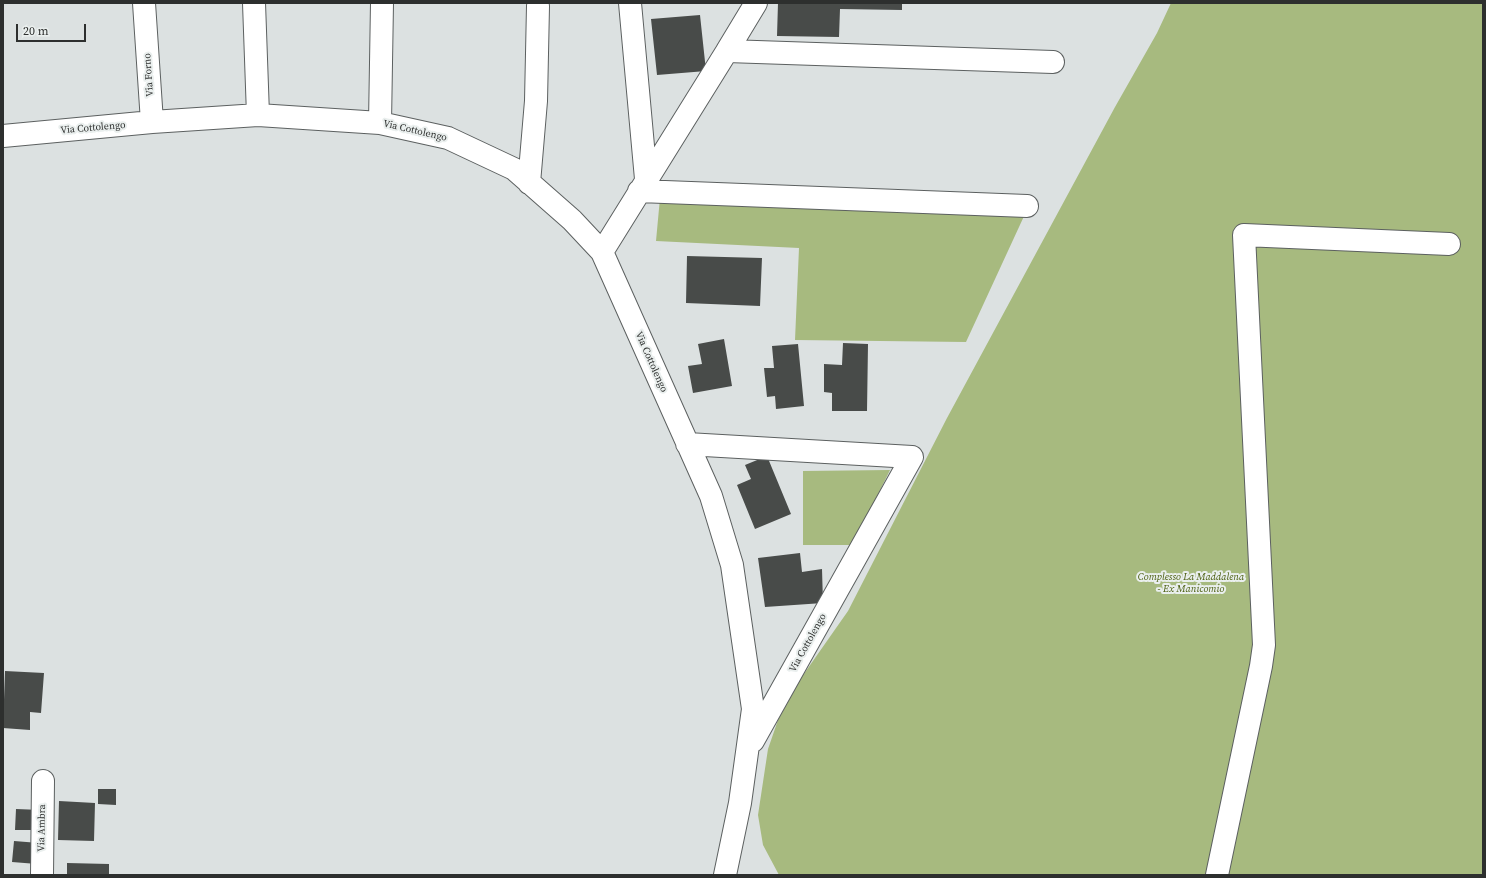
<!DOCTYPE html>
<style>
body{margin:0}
#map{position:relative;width:1486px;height:878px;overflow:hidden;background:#dce1e1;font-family:"Source Serif 4",serif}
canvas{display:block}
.frame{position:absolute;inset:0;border:4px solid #2d2f2e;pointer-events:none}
.scale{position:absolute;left:16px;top:24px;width:70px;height:18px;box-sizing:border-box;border:2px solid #2d2f2e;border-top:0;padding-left:5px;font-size:12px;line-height:14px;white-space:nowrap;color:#2d2f2e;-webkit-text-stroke:3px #eaefee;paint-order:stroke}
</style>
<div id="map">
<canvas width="1486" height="878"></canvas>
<div class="frame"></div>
<div class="scale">20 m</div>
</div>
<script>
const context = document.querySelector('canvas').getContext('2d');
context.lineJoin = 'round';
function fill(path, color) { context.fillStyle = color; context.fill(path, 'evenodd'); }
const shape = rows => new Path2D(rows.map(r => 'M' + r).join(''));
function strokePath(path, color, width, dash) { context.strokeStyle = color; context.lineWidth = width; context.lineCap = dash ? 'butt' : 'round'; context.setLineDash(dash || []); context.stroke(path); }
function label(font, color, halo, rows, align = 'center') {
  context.font = font + ' "Source Serif 4",serif'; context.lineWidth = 4; context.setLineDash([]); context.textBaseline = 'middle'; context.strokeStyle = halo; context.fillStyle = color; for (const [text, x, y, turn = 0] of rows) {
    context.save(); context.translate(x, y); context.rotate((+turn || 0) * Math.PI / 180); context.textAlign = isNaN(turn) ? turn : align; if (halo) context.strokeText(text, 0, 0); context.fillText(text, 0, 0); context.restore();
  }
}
fill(shape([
 [1171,3,1483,3,1483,875,779,875,763,845,758,815,768,749,778,720,801,678,848,611,947,418,1115,107,1157,33],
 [660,198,1025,214,966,342,795,340,799,248,656,241],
 [890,470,853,545,803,545,803,471]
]), '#a7ba7f');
fill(shape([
 [778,3,902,3,902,10,840,9,839,37,777,36],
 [700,15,706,71,657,75,651,19],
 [687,256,762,258,760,306,686,303],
 [724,339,732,386,693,393,688,366,702,364,698,344],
 [843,343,868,344,867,411,832,411,832,393,824,392,824,364,842,365],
 [798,344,804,406,776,409,775,396,767,397,764,368,774,368,772,346],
 [767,456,791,514,755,529,737,485,751,479,745,465],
 [800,553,802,572,822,569,823,603,765,607,758,558],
 [5,671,44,673,41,713,30,712,30,730,3,728],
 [98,789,116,789,116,805,98,804],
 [59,801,95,803,94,841,58,840],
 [16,809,41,810,40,830,15,830],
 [14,841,39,843,37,864,12,862],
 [67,863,109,864,109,875,67,875]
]), '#484b49');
const minor = shape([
 [144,3,152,122],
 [254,3,258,115],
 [630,3,646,179],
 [727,51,756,3],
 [380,123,382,3],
 [3,136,152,122,258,115,380,123,448,138,514,169,572,220,602,252,711,496,732,565,753,709,740,803,725,875],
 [529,183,536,101,538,6],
 [639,191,1027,206],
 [602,252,727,51,1053,62],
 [687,444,912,457,753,741],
 [42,875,43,781],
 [1217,875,1261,666,1264,645,1244,235,1449,244]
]);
strokePath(minor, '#5c6060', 24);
strokePath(minor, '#fff', 22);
label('10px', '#2d2f2e', '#eaefee', [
 ["Via Forno",149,75,-94],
 ["Via Cottolengo",93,128,-5],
 ["Via Cottolengo",415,131,13],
 ["Via Cottolengo",651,362,66],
 ["Via Cottolengo",808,643,-61],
 ["Via Ambra",42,828,-89]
]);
label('italic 10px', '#4b5f10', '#eaefee', [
 ["Complesso La Maddalena",1191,577],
 ["- Ex Manicomio",1191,589]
]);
</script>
